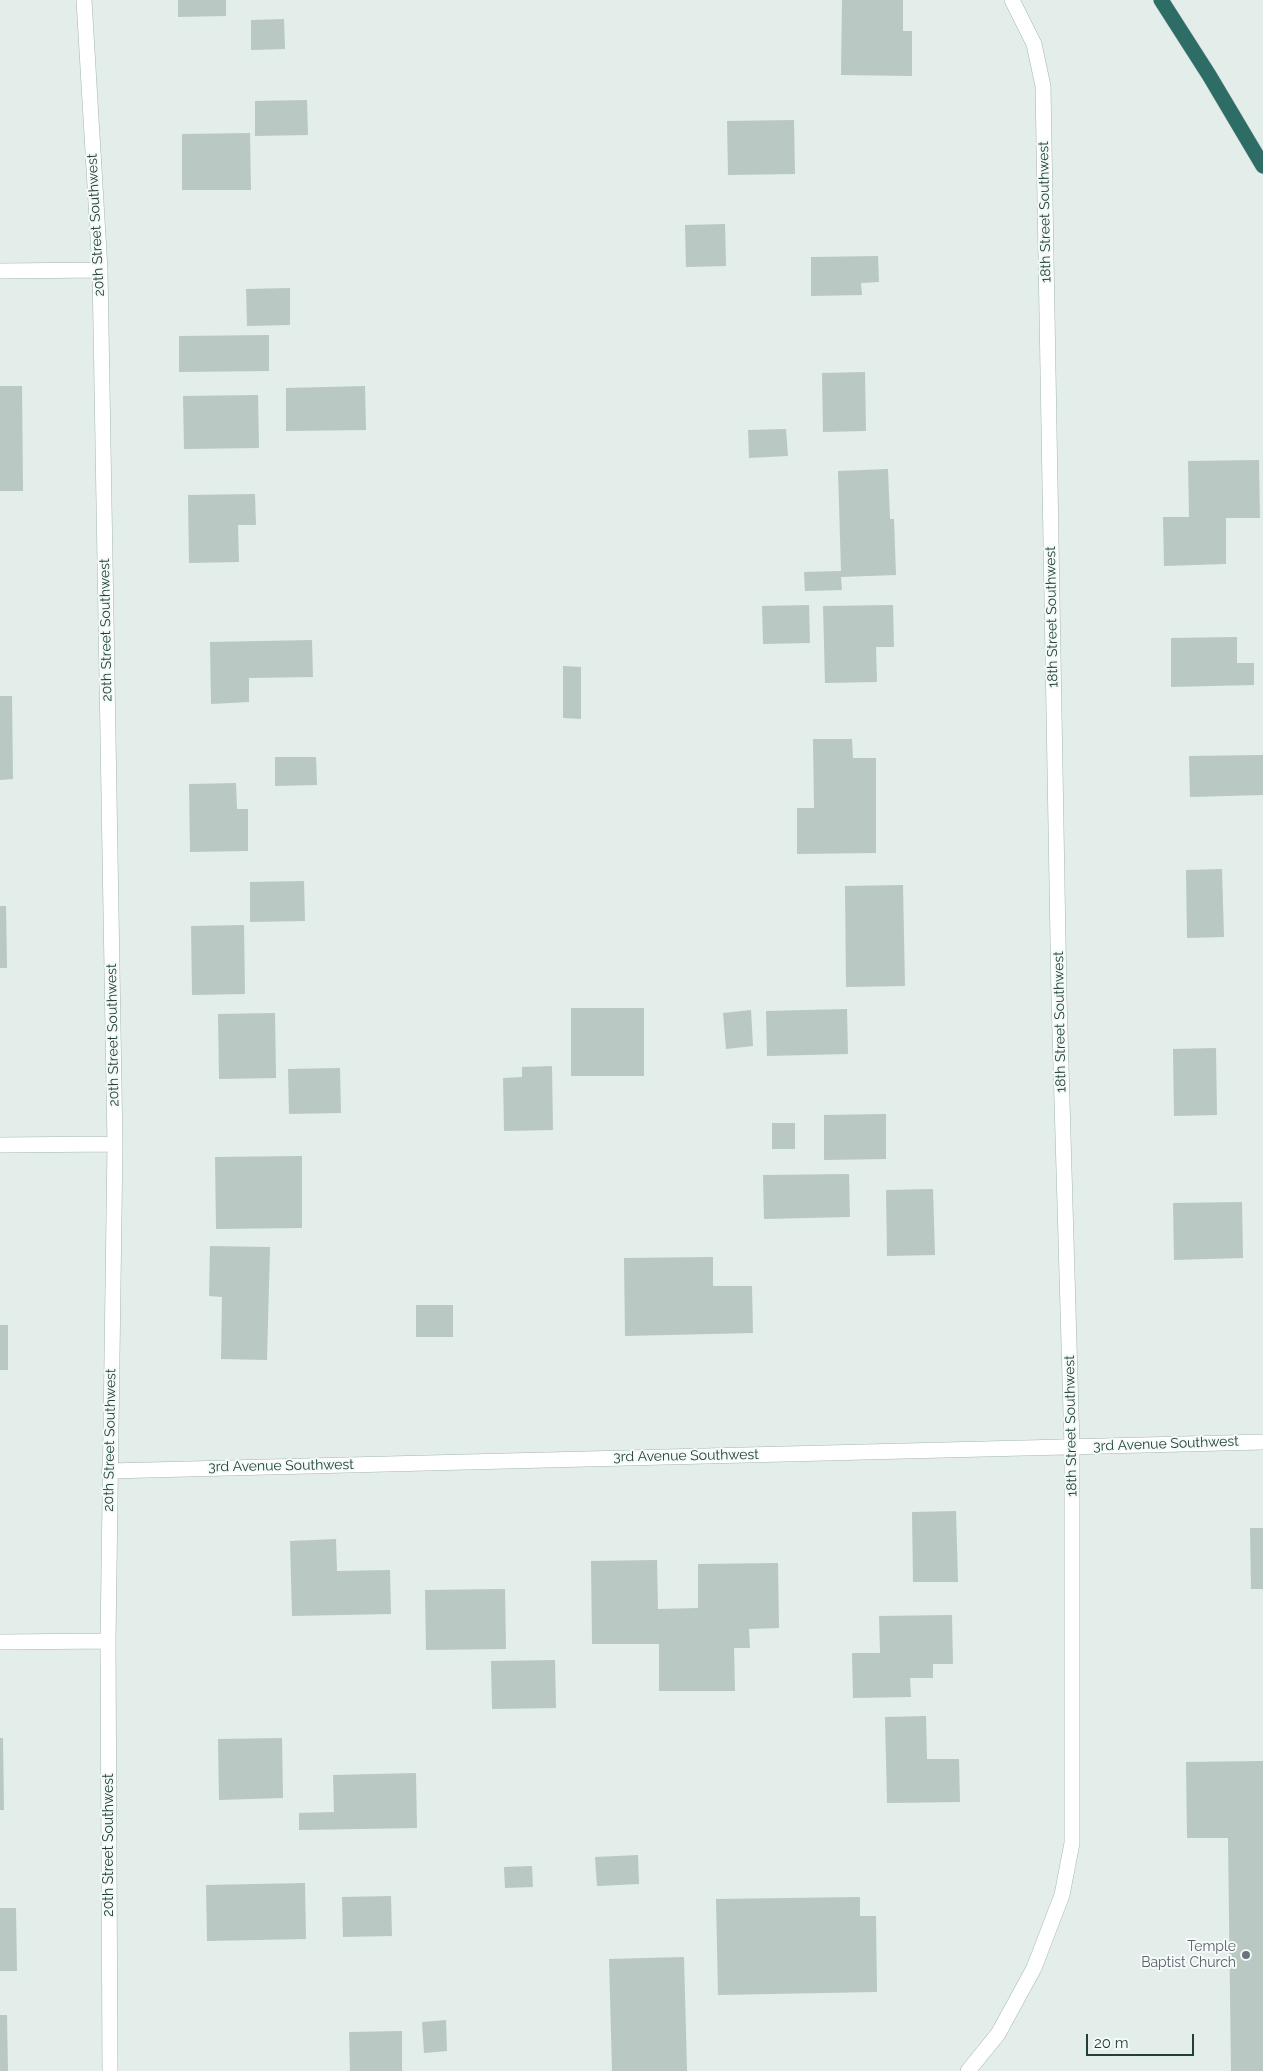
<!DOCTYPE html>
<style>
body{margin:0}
#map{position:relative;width:1263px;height:2071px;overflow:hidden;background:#e3edea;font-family:Raleway,sans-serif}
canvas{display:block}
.scale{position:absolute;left:1086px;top:2034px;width:108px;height:22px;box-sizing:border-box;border:2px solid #22403a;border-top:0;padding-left:6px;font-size:15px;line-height:18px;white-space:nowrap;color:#22403a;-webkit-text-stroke:4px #f4faf7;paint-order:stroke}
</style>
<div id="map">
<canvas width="1263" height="2071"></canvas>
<div class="scale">20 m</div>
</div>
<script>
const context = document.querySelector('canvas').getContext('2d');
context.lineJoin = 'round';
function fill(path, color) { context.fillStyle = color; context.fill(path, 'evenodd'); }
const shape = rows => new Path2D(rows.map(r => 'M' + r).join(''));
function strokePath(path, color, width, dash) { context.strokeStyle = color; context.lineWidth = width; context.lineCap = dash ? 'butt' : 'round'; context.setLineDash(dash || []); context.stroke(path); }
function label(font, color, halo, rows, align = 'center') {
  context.font = font + ' Raleway,sans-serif'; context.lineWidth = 4; context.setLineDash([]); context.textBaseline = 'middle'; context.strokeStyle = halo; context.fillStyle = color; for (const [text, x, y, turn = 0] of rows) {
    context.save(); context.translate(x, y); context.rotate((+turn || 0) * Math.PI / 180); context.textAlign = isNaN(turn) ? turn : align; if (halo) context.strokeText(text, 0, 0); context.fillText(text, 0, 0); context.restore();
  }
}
fill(shape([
 [178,0,226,0,226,16,178,17],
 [842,0,903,0,903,31,912,31,912,76,841,75],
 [284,19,285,49,251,50,251,20],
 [307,100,308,135,255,136,255,101],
 [794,120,795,174,728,175,727,121],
 [250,133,251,190,182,190,182,134],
 [725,224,726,266,686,267,685,225],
 [878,256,879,282,861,283,862,295,811,296,811,257],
 [290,288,290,325,247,326,246,289],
 [269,335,269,371,179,372,179,336],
 [865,372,866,431,823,432,822,373],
 [0,386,22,386,23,491,0,491],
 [365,386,366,430,286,431,286,388],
 [258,395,259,448,184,449,183,396],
 [786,429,788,456,749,458,748,430],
 [1259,460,1260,518,1226,518,1226,564,1164,566,1163,517,1189,517,1188,461],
 [888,469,890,519,894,519,896,575,841,577,842,590,805,591,804,572,841,571,838,471],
 [255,494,256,525,238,525,239,562,189,563,188,495],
 [809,605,810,643,763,644,762,606],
 [893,605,894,647,876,647,877,682,825,683,823,606],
 [1237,637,1237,663,1254,663,1254,685,1171,687,1171,638],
 [312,640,313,677,249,678,249,702,211,704,210,642],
 [563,666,581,667,581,719,563,718],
 [0,696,12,696,13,779,0,780],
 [813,739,852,739,853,758,876,758,876,853,797,854,797,808,814,808],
 [1263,755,1263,795,1190,797,1189,756],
 [275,757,316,757,317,785,275,786],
 [236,783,237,809,248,809,248,851,190,852,189,784],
 [1222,869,1224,937,1187,938,1186,870],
 [304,881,305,921,250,922,250,882],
 [903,885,905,986,846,987,845,886],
 [0,906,6,906,7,968,0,968],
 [244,925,245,994,192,995,191,926],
 [571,1008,644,1008,644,1076,571,1076],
 [847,1009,848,1054,767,1056,766,1011],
 [751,1010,753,1046,726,1049,723,1013],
 [275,1013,276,1078,219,1079,218,1014],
 [1216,1048,1217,1115,1174,1116,1173,1049],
 [552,1066,553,1130,504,1131,503,1078,522,1077,522,1067],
 [340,1068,341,1113,289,1114,288,1069],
 [886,1114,886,1159,824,1160,824,1115],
 [772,1123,795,1123,795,1149,772,1149],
 [302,1156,302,1228,216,1229,215,1157],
 [849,1174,850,1217,764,1219,763,1175],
 [933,1189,935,1255,887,1256,886,1190],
 [1242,1202,1243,1258,1174,1260,1173,1203],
 [210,1246,270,1247,267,1360,221,1359,222,1297,209,1296],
 [713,1257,713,1286,752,1286,753,1333,625,1336,624,1258],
 [416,1305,453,1305,453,1337,416,1337],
 [0,1325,8,1325,8,1370,0,1370],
 [956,1511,958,1582,913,1582,912,1512],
 [1250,1528,1263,1528,1263,1589,1251,1589],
 [336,1539,337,1571,390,1570,391,1614,292,1616,290,1541],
 [657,1560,658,1609,698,1608,698,1564,778,1563,779,1628,749,1629,750,1648,734,1648,735,1691,659,1691,659,1644,592,1644,591,1561],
 [505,1589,506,1649,426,1650,425,1590],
 [952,1615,953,1664,933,1664,933,1678,910,1678,911,1697,853,1698,852,1653,880,1653,879,1616],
 [555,1660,556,1708,492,1709,491,1661],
 [926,1716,927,1759,959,1759,960,1802,887,1803,885,1717],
 [0,1738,3,1738,4,1810,0,1810],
 [282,1738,283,1798,219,1800,218,1739],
 [1263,1761,1263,2071,1231,2071,1228,1838,1187,1838,1186,1762],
 [416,1773,417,1828,299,1830,299,1813,334,1812,333,1775],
 [638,1855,639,1884,597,1886,595,1857],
 [532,1866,533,1887,505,1888,504,1867],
 [305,1883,306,1939,207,1941,206,1885],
 [391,1896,392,1936,343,1937,342,1897],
 [860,1897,860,1916,876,1916,877,1992,718,1995,716,1899],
 [0,1908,16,1908,17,1971,0,1971],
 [684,1957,687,2071,612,2071,609,1959],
 [0,2015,7,2015,8,2071,0,2071],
 [446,2020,447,2051,424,2053,422,2022],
 [402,2031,402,2071,350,2071,349,2032]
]), '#b9c8c3');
const street = shape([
 [84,0,100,270,115,1144,108,1641,110,2071],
 [0,271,100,270],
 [0,1145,115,1144],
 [109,1471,1263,1442],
 [0,1642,108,1641],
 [968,2071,998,2034,1034,1968,1062,1895,1072,1843,1072,1447,1059,997,1043,86,1034,44,1012,0]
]);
const highway = shape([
 [1161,0,1209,75,1263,166]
]);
strokePath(street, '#a5b6b2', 16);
strokePath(highway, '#c1cac8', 16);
strokePath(street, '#fff', 15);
strokePath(highway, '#2d6d65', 15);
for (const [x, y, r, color] of [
 [1246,1955,5,"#6b7280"]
]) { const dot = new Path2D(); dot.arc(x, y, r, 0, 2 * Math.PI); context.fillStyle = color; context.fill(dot); strokePath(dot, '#f4faf7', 2); }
label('14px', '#22403a', '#f4faf7', [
 ["18th Street Southwest",1045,212,-91],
 ["20th Street Southwest",96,225,-93],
 ["18th Street Southwest",1052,617,-91],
 ["20th Street Southwest",106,630,-91],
 ["18th Street Southwest",1060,1022,-91],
 ["20th Street Southwest",113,1035,-91],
 ["18th Street Southwest",1071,1426,-91],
 ["20th Street Southwest",110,1440,-89],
 ["3rd Avenue Southwest",1166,1444,-2],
 ["3rd Avenue Southwest",686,1456,-1],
 ["3rd Avenue Southwest",281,1466,-1],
 ["20th Street Southwest",109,1845,-90]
]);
label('14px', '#5b616d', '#f4faf7', [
 ["Temple",1236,1947],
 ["Baptist Church",1236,1963]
], 'right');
</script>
